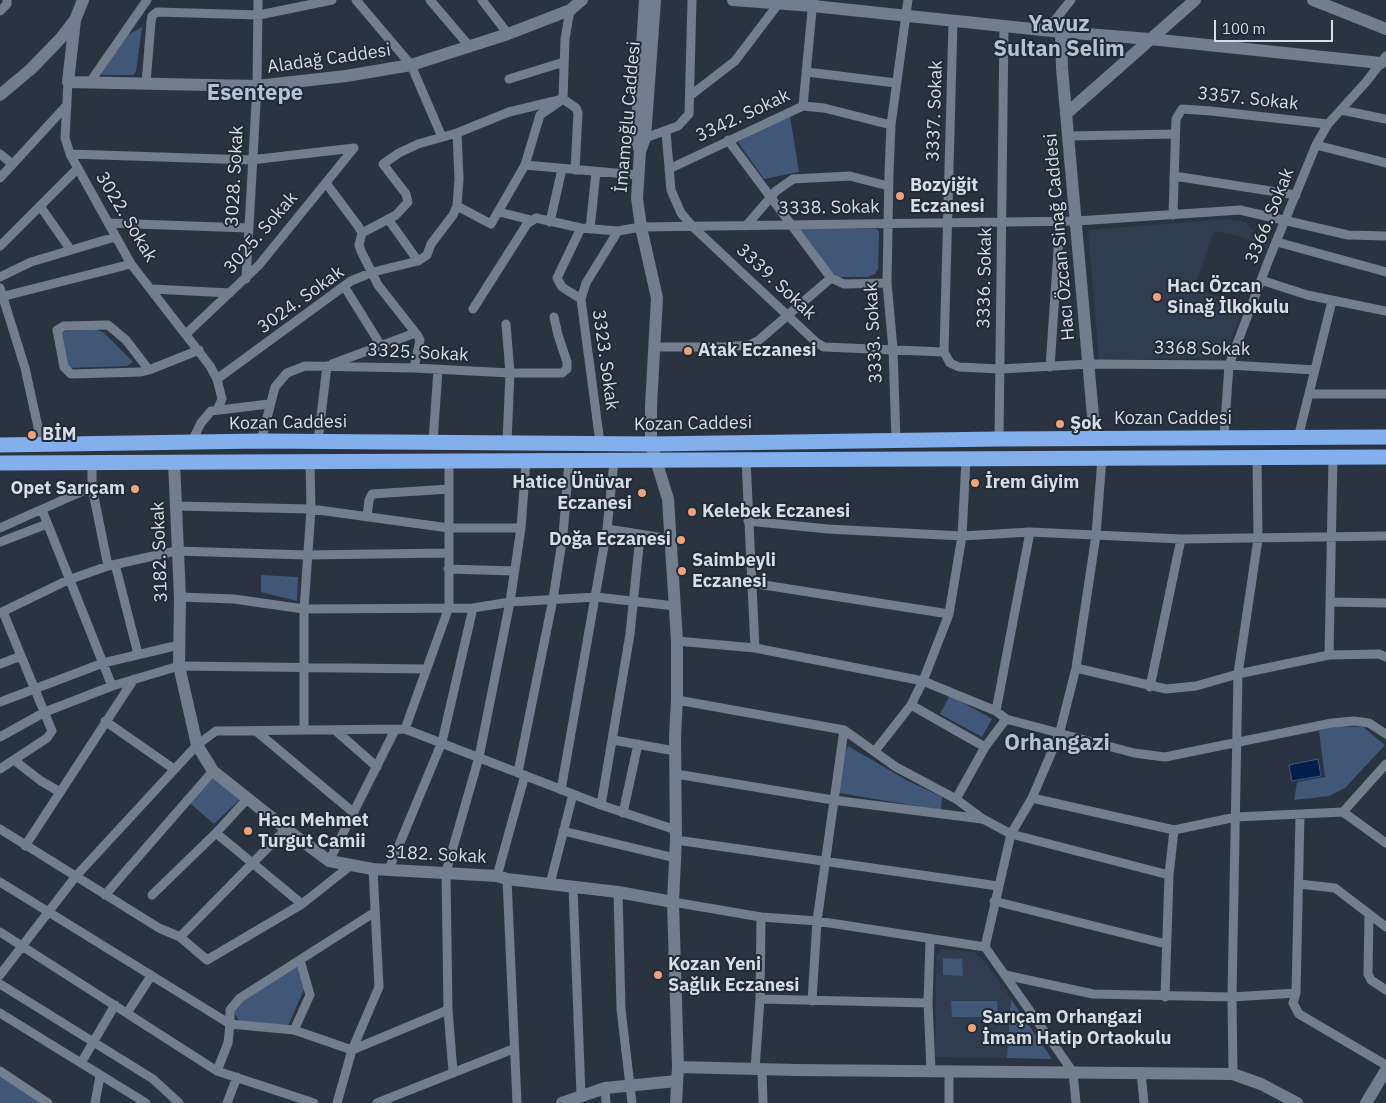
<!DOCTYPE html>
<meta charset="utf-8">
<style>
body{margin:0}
#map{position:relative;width:1386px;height:1103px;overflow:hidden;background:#2a3441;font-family:"IBM Plex Sans",sans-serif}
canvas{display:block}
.scale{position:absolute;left:1214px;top:20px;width:119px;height:22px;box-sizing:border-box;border:2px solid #d6dde5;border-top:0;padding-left:6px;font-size:15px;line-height:18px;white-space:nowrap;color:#d6dde5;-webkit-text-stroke:4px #212a37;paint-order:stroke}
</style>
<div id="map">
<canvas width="1386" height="1103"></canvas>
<div class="scale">100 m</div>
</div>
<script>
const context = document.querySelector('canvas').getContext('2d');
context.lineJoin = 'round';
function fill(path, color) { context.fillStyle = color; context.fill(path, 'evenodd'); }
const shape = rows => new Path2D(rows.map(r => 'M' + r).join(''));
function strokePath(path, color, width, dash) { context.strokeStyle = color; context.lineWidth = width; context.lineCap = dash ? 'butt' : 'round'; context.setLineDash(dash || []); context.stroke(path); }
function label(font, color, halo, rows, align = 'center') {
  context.font = font + ' "IBM Plex Sans",sans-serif'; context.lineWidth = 4; context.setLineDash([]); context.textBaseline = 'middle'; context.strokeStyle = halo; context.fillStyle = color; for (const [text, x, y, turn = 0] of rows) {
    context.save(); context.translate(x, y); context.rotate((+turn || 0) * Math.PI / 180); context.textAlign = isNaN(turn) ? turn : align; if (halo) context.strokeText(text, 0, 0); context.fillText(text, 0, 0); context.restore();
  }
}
fill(shape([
 [1226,219,1245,222,1269,247,1239,236,1214,231,1194,289,1244,305,1228,348,1222,357,1099,360,1088,230],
 [942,949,974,952,986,963,1011,999,1007,1058,935,1057,936,956]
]), '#303d50');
fill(shape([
 [142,27,136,72,133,75,101,75,106,62,128,35],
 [790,116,799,172,764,179,738,142],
 [794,229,876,229,879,231,878,269,875,274,867,277,838,277,833,273],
 [94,328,104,333,133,362,127,366,68,368,61,332],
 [261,575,298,577,297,601,261,592],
 [950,695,992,719,982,737,940,714],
 [1335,726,1363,727,1385,745,1345,788,1329,796,1294,800,1297,782,1325,777,1319,731],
 [848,746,908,781,942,797,941,810,839,793,843,757],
 [214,777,241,798,214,824,191,804,191,800],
 [943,958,962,959,963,976,943,975],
 [299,965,305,987,288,1026,241,1023,234,1013,241,1001],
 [1011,999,1052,1059,1007,1058],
 [951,1001,997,1001,998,1017,952,1017],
 [0,1076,42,1103,0,1103]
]), '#415778');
const water = shape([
 [1318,759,1321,776,1292,781,1289,765,1318,759]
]);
fill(water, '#001f4c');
strokePath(water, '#40587a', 1);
strokePath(shape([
 [356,0,411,65,442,137],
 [430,0,470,47],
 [482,0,508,34],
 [570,10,565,39,563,99,576,108,578,113,575,170],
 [0,11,7,4,7,0],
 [953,22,944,352,950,363,959,367,1000,369,1090,364,1229,365,1315,370],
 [1051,31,1055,20,1071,0],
 [807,72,896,83],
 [509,79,564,62],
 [68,82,65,138,70,154,131,264,210,366,217,379,222,399,217,410],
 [90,82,147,0],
 [146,83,151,22,152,16,157,12,259,15,332,0],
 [691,95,735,61,779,3],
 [803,106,813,0],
 [1341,110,1386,119],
 [666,132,671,190,681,213,693,227,817,343,824,347,944,352],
 [1069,136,1175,134],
 [645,138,678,126,689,114,692,0],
 [728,140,831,278,844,284,887,283],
 [1316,145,1386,163],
 [0,154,11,163],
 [70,154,251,160,354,148],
 [525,165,638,175],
 [669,169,803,106,824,108,891,125],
 [1174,176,1296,195],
 [0,178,67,105],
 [326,183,358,226,362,233,359,245,361,251,378,285,418,336,420,340,414,368],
 [40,206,70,249],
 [457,206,491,224,525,165,540,115,559,102],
 [499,212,531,220],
 [1173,215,1176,119,1182,109,1211,111,1328,124],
 [388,219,418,261],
 [550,222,562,169],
 [108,223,248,228],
 [746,226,776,191,793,179,850,176,888,186],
 [581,228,557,278,562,287,581,299],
 [590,229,596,172],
 [362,233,396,215,408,202,406,194,383,164,399,153,418,144,457,133,509,112,563,99],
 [1277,242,1386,272],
 [0,246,77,169],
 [0,277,31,262,115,237],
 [246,279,257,86,258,0],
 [1261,280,1307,295,1386,311],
 [344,286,380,344],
 [0,288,25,368,42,445],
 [152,289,230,293],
 [1,297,131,264],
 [473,309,527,224,536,218,581,228,618,231,641,227,1077,221,1240,210,1348,235,1386,236],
 [506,324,510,373,507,442],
 [186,334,259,265,354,148],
 [655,347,724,347,750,345,759,340,831,278],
 [332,364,415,333],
 [1050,367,1060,221],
 [149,370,126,340,108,325,64,326,57,330,64,367,71,374,141,372,149,370,199,350],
 [217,379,351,281,373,272,418,261,427,255,431,244,453,215,457,206,459,179,457,133],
 [1309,394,1386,394],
 [1224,437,1229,365,1269,259,1316,145,1328,124,1366,82,1386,56],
 [1298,438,1332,301],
 [999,439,1004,27],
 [896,440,893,349,887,283,889,173,891,125,908,0],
 [261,441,275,387,287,373,305,366,414,368,510,373,562,373,567,369,567,362,558,335,554,317],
 [318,441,327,366],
 [433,441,438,370],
 [191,443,201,423,211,411,269,404],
 [600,443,581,299,586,283,618,231],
 [746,460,755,648],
 [92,463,92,487,108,566],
 [175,506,311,509,449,528,521,528],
 [42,510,112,686],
 [367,517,369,500,372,494,449,489],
 [748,521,828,529,962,536,1030,532,1181,539,1386,536],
 [0,528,92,487],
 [607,529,670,539],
 [0,542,47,524],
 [115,564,138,654],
 [448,569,514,571],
 [751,583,949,614],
 [180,597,234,599,304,609,473,608,510,602,596,597,675,606],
 [1331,602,1386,603],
 [0,613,68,580,108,566,176,551,307,555,447,553],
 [677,641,755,648,923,681,996,711,1006,719,1134,753,1165,757,1332,723,1354,721,1369,723,1386,734],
 [1329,655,1333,457],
 [0,664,21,656],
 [1076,668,1166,689,1196,686,1238,674,1329,655,1379,654,1386,657],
 [1150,687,1181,539],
 [677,700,844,730,896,767,956,799,983,819,1011,834,1169,875],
 [0,702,103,663,179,645],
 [911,705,985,747],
 [996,711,1030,532],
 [105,721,174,769],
 [405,729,449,607,449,462],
 [304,730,304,609,311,509,310,462],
 [335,730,377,767],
 [256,731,354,813],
 [0,737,45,712,112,686,179,666,426,669],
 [613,740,675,751],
 [875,751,911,705,923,681,949,614,962,536,966,460],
 [14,760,41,781,60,792],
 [0,769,47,738,52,731,3,612],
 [518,772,553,599,563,535,569,461],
 [676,774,833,800,982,819],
 [561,790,607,529,614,461],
 [1032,798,1174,830,1236,817,1343,812,1386,843],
 [956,799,985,747,1006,719],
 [601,805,630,634,640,536],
 [1343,812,1386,764],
 [623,813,638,744],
 [1300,816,1296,993,1293,1003,1299,1014,1386,1065],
 [0,829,159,928,180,937,286,829],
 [563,831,675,858],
 [216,833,302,904],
 [676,840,998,886],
 [25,846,134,679],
 [329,861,395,730],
 [389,869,442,742,473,608],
 [497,876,525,775],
 [507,879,517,1103],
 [0,882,230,1024,230,1010,240,998,375,912],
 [550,884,573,794],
 [1299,884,1335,888,1386,927],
 [573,887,581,1095],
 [618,892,621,1009,632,1103],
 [105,895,213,771],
 [152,895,216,833,248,798],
 [994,901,1166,944],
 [673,902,761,917,817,921,985,947],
 [1369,914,1368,974,1371,980,1386,990],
 [0,932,217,1071,314,1103],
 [180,937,207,960,302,904,350,866],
 [930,940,928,1003,931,1070],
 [0,975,76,876,197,745,216,731,405,729,601,805,676,830],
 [1005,975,1093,994,1232,997,1296,993],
 [0,984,153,1079,179,1103],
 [1165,997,1169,875,1174,830],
 [760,999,928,1003],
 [812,1001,817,921,844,730],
 [0,1013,146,1103],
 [127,1013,151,976],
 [294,1030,310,995,300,960],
 [81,1063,115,1005],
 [755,1069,760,999,761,917],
 [762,1070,763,1103],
 [949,1070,949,1103],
 [0,1071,48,1103],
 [217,1071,228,1043,230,1024,294,1030,352,1050,448,1010],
 [453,1072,448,1010,446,872,479,757,510,602,521,528,526,461],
 [1141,1072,1144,1103],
 [1233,1074,1232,997,1238,674,1258,539,1257,458],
 [605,1088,606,1103],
 [95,1103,100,1076],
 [227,1103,237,1077],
 [337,1103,352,1050,379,987,373,869],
 [377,1103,513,1049],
 [1076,1103,1073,1072,985,947,1011,834,1032,798,1059,735,1076,668,1096,535,1102,458]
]), '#727d8d', 9);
strokePath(shape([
 [655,0,645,138,640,151,637,198,641,227,657,298,651,406,651,444,668,499,677,641,677,700,675,736,676,840,673,902,678,1067,676,1103],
 [733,0,813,6,1061,32,1150,39,1381,63],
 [1313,0,1386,29],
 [75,20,68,82,257,86,346,76,411,65,508,34,570,10,582,0],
 [1061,32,1062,68,1095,439],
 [0,95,31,69,61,38,75,20,83,0],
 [1066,114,1195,0],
 [640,151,636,139,645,0],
 [174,462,180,597,179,666,197,745,213,771,286,829,329,861,373,869,497,876,507,879,618,892,673,902],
 [678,1067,797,1070,1233,1074,1261,1084,1297,1103],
 [562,1103,605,1088,677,1081],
 [1366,1103,1386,1070]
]), '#727d8d', 12);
strokePath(shape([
 [0,445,261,441,651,444,999,439,1386,437],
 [0,463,1386,457]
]), '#84afed', 15);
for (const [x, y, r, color] of [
 [900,196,5,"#f0a27a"],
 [1157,297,5,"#f0a27a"],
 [688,351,5,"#f0a27a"],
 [1060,424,5,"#f0a27a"],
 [32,435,5,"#f0a27a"],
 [975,483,5,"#f0a27a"],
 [135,489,5,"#f0a27a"],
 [642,493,5,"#f0a27a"],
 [692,512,5,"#f0a27a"],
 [681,540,5,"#f0a27a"],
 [682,571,5,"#f0a27a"],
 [248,831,5,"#f0a27a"],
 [658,975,5,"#f0a27a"],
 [972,1028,5,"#f0a27a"]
]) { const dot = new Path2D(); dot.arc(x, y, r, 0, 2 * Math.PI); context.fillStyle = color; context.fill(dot); strokePath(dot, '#212a37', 2); }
label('18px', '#d6dde5', '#212a37', [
 ["Aladağ Caddesi",329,59,-8],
 ["3357. Sokak",1248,99,6],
 ["3337. Sokak",935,111,-88],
 ["3342. Sokak",743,116,-25],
 ["İmamoğlu Caddesi",628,117,-85],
 ["3028. Sokak",235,176,-87],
 ["3338. Sokak",829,208,-1],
 ["3366. Sokak",1270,216,-68],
 ["3022. Sokak",126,217,59],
 ["3025. Sokak",261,233,-49],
 ["Hacı Özcan Sinağ Caddesi",1060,237,-95],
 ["3336. Sokak",985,278,-89],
 ["3339. Sokak",776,282,43],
 ["3024. Sokak",301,300,-36],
 ["3333. Sokak",874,333,-93],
 ["3368 Sokak",1202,349,1],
 ["3325. Sokak",418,353,3],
 ["3323. Sokak",605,360,82],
 ["Kozan Caddesi",1173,419],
 ["Kozan Caddesi",288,423,-1],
 ["Kozan Caddesi",693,424,-1],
 ["3182. Sokak",160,552,-92],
 ["3182. Sokak",436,855,3]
]);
label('bold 18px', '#d6dde5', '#212a37', [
 ["Bozyiğit",910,186],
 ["Eczanesi",910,207],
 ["Hacı Özcan",1167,287],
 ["Sinağ İlkokulu",1167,308],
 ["Atak Eczanesi",698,351],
 ["Şok",1070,424],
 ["BİM",42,435],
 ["Hatice Ünüvar",632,483,"right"],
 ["Eczanesi",632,504,"right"],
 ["İrem Giyim",985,483],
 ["Opet Sarıçam",125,489,"right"],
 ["Kelebek Eczanesi",702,512],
 ["Doğa Eczanesi",671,540,"right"],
 ["Saimbeyli",692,561],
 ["Eczanesi",692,582],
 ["Hacı Mehmet",258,821],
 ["Turgut Camii",258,842],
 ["Kozan Yeni",668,965],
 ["Sağlık Eczanesi",668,986],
 ["Sarıçam Orhangazi",982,1018],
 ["İmam Hatip Ortaokulu",982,1039]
], 'left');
label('bold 22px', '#b6c2d3', '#212a37', [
 ["Yavuz",1059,25],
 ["Sultan Selim",1059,50],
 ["Esentepe",255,94],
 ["Orhangazi",1057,744]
]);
</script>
